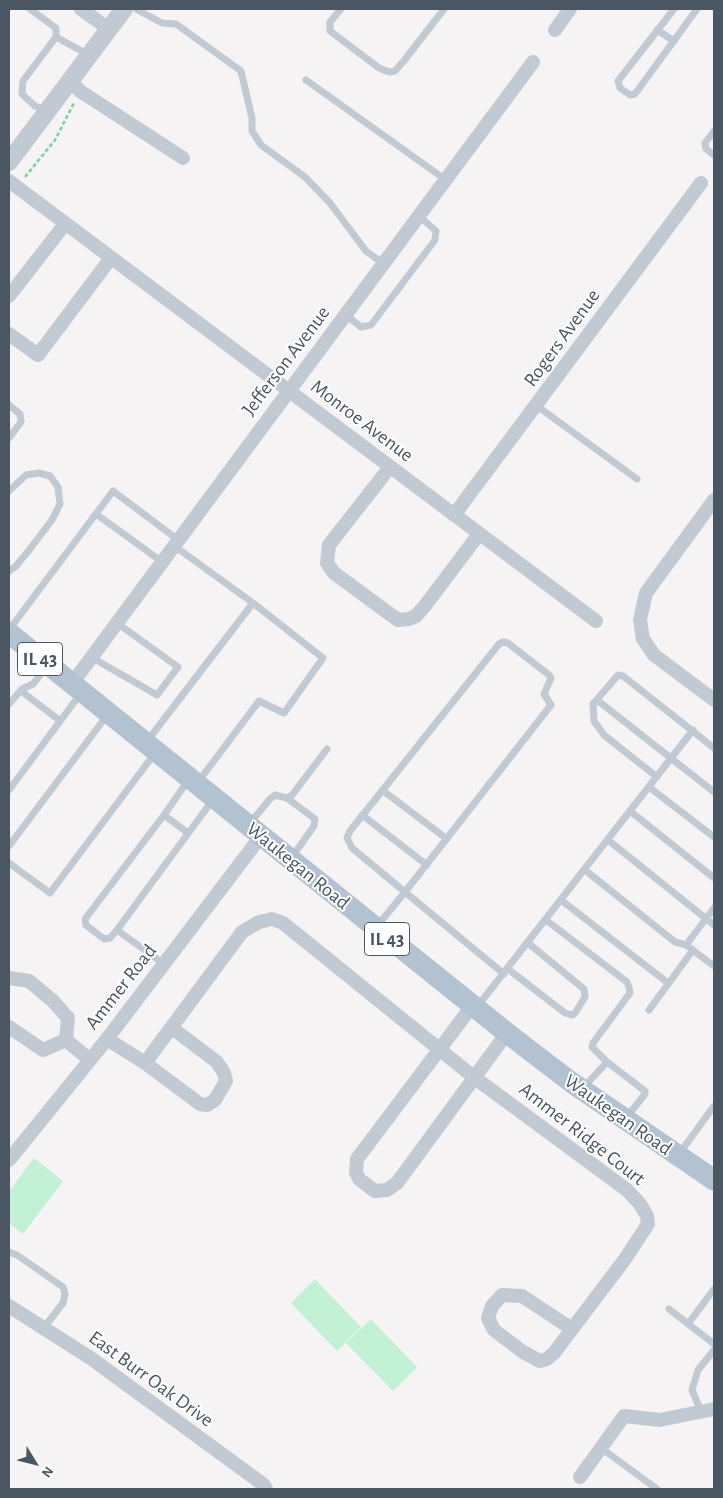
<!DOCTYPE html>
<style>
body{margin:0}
#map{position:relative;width:723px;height:1498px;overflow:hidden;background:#f5f3f3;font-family:"Alegreya Sans",sans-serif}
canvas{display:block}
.frame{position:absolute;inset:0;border:10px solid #4a5661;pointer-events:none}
.north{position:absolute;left:10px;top:1438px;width:50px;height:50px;-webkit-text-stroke:4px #fff;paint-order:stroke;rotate:126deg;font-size:14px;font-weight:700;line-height:20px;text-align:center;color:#4a5661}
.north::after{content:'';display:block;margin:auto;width:18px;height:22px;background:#4a5661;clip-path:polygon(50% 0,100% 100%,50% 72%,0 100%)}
</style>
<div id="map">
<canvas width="723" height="1498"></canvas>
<div class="frame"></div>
<div class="north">N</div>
</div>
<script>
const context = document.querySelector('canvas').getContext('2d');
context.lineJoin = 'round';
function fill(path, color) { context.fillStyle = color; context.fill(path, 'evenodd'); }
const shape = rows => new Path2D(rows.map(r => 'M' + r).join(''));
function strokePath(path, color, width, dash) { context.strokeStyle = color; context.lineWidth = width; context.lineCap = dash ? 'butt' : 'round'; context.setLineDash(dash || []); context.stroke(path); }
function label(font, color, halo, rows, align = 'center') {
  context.font = font + ' "Alegreya Sans",sans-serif'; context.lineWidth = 4; context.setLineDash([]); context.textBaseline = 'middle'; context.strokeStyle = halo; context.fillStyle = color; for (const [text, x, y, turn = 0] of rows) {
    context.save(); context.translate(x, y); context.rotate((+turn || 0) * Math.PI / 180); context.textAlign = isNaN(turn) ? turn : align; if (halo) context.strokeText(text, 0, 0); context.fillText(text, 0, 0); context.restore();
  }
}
fill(shape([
 [34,1158,63,1181,23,1234,9,1223,9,1191],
 [315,1279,361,1327,337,1351,291,1303],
 [371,1319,417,1367,393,1391,346,1343]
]), '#c3f1d5');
strokePath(shape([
 [25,177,55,140,74,103]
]), '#7ad0a6', 2.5, [4, 2.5]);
strokePath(shape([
 [30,9,56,28,56,37,23,81,22,94,35,106,48,110],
 [136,9,162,23,176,24,241,71,252,118,252,131,261,145,305,177,330,203,366,251,384,264],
 [341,9,330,22,330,31,379,68,389,72,395,71,403,62,444,9],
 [674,9,618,81,620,88,630,95,635,94,697,9],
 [657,30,674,41],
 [56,37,89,55],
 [306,80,446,180],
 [714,131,705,143,706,149,714,155],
 [346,315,361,327,371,325,435,240,436,231,419,216],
 [9,405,20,414,21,422,9,438],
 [537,406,637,479],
 [9,491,26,475,39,473,50,476,58,487,60,504,52,520,30,549,15,567,9,571],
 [96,514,161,561],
 [173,545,253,603],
 [9,630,113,491,177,539],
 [91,657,157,695,178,667,117,623],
 [21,691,59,720],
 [597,700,714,792],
 [9,704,22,689,33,684,47,666],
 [148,740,253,603,323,658,284,713,259,701,198,782],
 [657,777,604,735,594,721,593,704,618,675,623,676,714,748],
 [649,787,714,837],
 [9,790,81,693],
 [382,790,447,839],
 [287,798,315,819,314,826,292,857],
 [630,811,714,878],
 [362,815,427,865],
 [250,823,270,799,275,795,287,798,292,795,327,749],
 [188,833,164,815,189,779],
 [608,840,714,925],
 [9,846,108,714],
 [9,863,50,893,155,753],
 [585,870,675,942,686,945,714,966],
 [561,900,668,983],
 [546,920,627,982,629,987,630,993,593,1043,592,1047,607,1062,583,1088],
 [378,925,405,892,551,705,544,694,551,678,549,675,508,643,503,642,499,644,350,831,347,838,352,848,405,892,504,974],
 [117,930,110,938,104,939,86,925,85,919,164,815],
 [686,945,714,908],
 [164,964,117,930,212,801],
 [508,969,565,1013,572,1015,575,1013,585,997,584,989,528,943],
 [477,1007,693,730],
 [649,1010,693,950],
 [607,1062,645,1091,645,1094,626,1118],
 [679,1154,714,1106],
 [9,1252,17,1255,63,1287,65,1294,63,1303,43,1329],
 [669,1309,714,1344],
 [688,1324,714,1289],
 [701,1411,692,1390,698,1370,714,1350],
 [601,1448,657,1489]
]), '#c1cad2', 7);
strokePath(shape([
 [81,9,109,29],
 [555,30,570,9],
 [70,81,80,91,183,158],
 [9,181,596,621],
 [9,296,65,224],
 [9,334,38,355,111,258],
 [390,467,329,545,327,563,334,573,398,620,409,619,416,616,424,607,479,534],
 [714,500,646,593,640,620,643,639,654,655,714,700],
 [454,515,701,183],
 [71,685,533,62],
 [9,978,29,981,53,1001,68,1018,66,1040],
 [472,1006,357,1159,356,1172,359,1179,368,1186,375,1191,387,1190,397,1183,507,1033],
 [9,1027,43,1050,66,1040],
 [107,1039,145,1063,242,932,259,922,272,919,283,923,475,1078,627,1190,640,1204,647,1216,648,1224,625,1259,554,1353,547,1359,540,1361,523,1352,494,1330,488,1318,492,1306,502,1295,522,1296,572,1329],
 [66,1040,90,1060],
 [145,1063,200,1104,207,1105,215,1100,226,1081,224,1073,217,1062,172,1028],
 [9,1160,107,1039,261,836],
 [9,1306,92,1359,264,1485,266,1489],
 [580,1477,624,1416,660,1420,714,1409]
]), '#c1cad2', 14);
strokePath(shape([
 [9,162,124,9]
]), '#c1cad2', 18);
strokePath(shape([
 [9,633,507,1033,571,1082,714,1180]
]), '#b3c2d1', 21);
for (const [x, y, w] of [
 [40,659,45],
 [387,939,45]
]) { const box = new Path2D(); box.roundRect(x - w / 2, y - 16.5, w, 33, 4); context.fillStyle = '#fff'; context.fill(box); strokePath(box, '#4a5661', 1); }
label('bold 19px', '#4a5661', null, [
 ["IL 43",40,659],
 ["IL 43",387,939]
]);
label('20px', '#4a5661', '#fff', [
 ["Rogers Avenue",562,338,-54],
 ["Jefferson Avenue",286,361,-53],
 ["Monroe Avenue",362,421,37],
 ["Waukegan Road",298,866,39],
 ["Ammer Road",121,987,-52],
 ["Waukegan Road",618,1115,35],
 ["Ammer Ridge Court",582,1134,38],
 ["East Burr Oak Drive",151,1379,36]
]);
</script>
